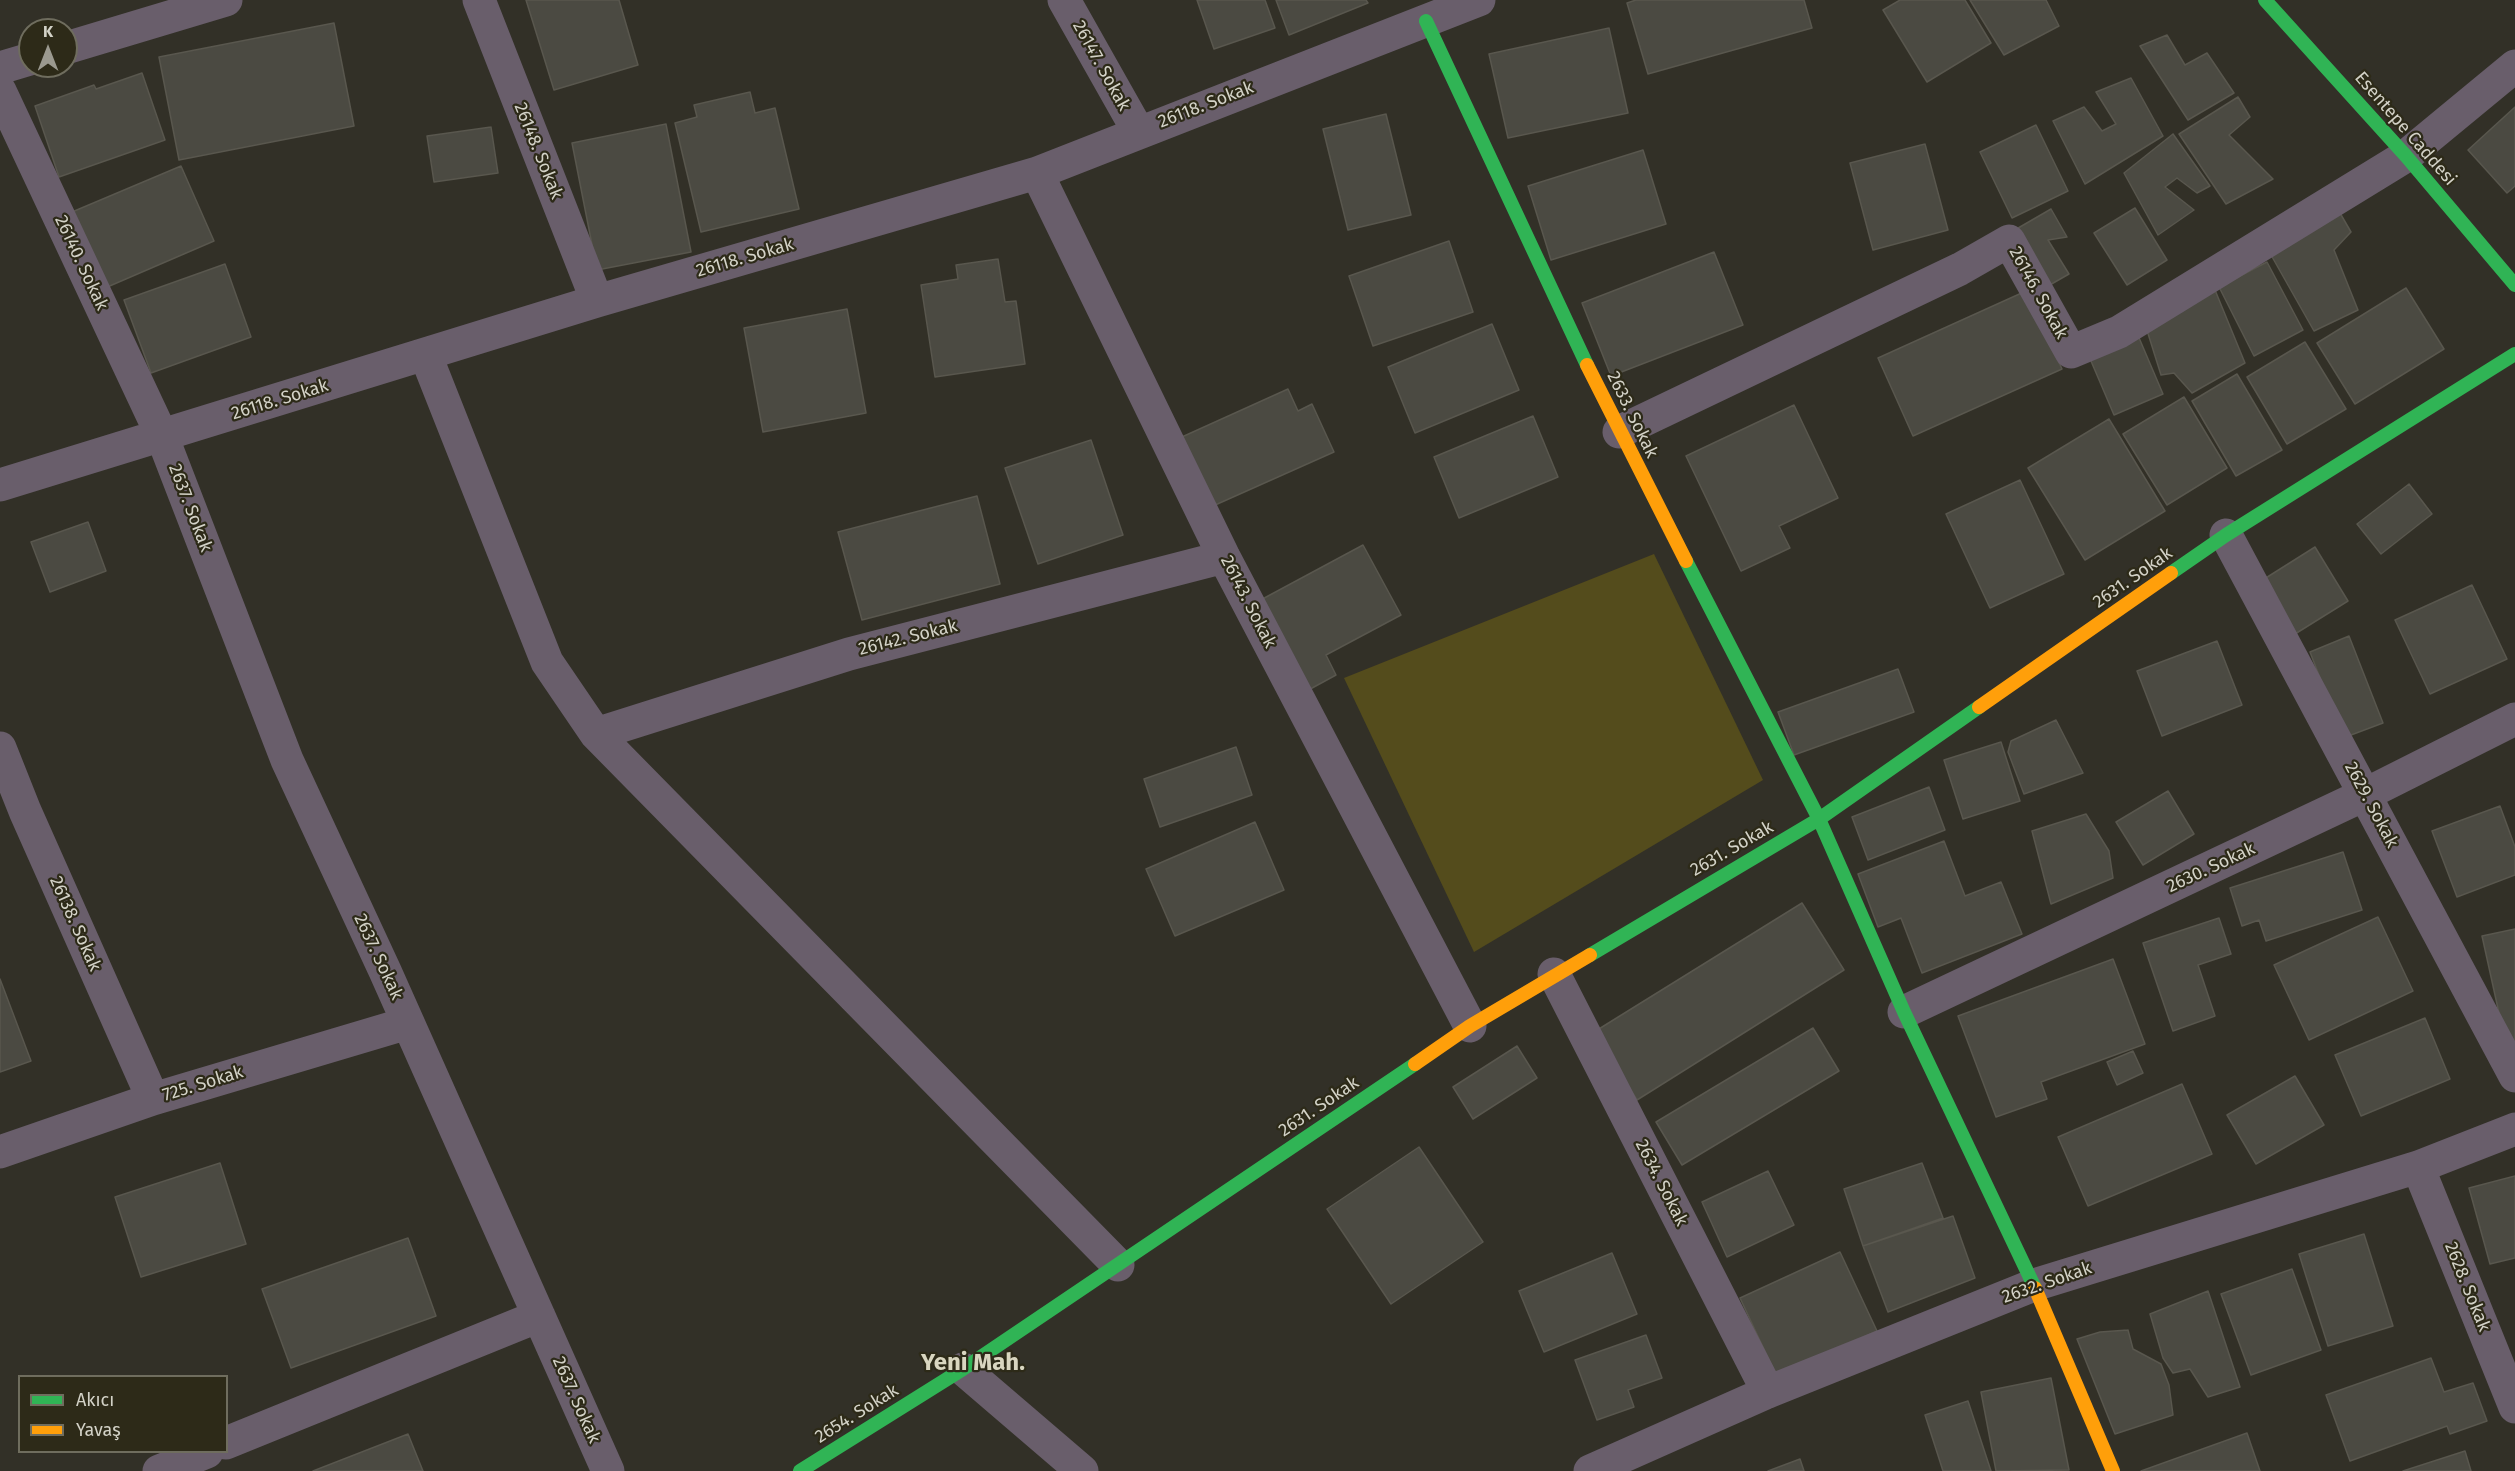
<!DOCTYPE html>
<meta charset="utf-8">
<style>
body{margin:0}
#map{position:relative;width:2515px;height:1471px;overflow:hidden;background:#323027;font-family:"Fira Sans",sans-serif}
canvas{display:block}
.legend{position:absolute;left:18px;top:1375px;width:210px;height:78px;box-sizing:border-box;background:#2d2a18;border:2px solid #6f6d5e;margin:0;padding:8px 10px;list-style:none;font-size:18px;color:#d3d2c7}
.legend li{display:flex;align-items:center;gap:12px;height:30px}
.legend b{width:30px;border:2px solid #6f6d5e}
.north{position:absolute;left:18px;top:18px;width:60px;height:60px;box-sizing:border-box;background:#2d2a18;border:2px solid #6f6d5e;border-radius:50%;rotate:0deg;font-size:16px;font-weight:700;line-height:24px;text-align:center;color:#d3d2c7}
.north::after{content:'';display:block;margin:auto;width:21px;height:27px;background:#9b998f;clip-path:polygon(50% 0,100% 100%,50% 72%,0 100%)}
</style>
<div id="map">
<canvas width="2515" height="1471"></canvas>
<ul class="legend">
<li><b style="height:8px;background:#30b455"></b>Akıcı</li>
<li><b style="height:8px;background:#ff9f0a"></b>Yavaş</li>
</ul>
<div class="north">K</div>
</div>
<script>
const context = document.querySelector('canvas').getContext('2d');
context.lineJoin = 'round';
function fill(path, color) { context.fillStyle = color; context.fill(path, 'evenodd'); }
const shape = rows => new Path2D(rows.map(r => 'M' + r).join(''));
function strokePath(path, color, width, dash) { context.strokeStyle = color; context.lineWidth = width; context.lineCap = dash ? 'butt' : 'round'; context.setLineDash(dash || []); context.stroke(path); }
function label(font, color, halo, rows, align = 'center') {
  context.font = font + ' "Fira Sans",sans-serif'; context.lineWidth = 4.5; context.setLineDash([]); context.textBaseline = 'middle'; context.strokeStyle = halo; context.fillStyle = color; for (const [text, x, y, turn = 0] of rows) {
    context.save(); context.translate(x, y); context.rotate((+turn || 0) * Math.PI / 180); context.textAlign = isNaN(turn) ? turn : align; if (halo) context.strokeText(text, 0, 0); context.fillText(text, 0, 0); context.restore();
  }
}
fill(shape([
 [1654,554,1763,780,1474,952,1344,678]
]), '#544c1c');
const building = shape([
 [526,0,619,0,638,65,554,90,526,0],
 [1197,0,1265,0,1275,28,1214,49,1197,0],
 [1276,0,1366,0,1368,3,1289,35,1276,0],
 [1636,0,1804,0,1812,28,1648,74,1627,3,1636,0],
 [1900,0,1965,0,1991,43,1927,82,1883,10,1900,0],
 [1970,0,2046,0,2059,26,2004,55,1970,0],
 [334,23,354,126,179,160,159,57,334,23],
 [1609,28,1628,113,1508,138,1489,54,1609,28],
 [2167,35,2185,65,2207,53,2234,93,2188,120,2140,46,2167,35],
 [142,73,165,140,59,177,35,106,94,85,96,89,142,73],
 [2131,78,2163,136,2085,184,2053,121,2084,107,2102,131,2116,124,2096,92,2131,78],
 [750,92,755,113,775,108,799,209,701,232,675,123,697,117,694,105,750,92],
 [2238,97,2250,117,2229,135,2273,179,2226,204,2179,134,2238,97],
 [2515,107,2515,186,2507,193,2468,150,2515,107],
 [1386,114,1411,215,1348,230,1323,129,1386,114],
 [666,124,691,252,597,270,572,143,666,124],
 [2036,125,2068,191,2012,218,1980,152,2036,125],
 [491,127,498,173,434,182,427,136,491,127],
 [2173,134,2210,186,2197,193,2177,178,2165,187,2194,210,2158,235,2124,173,2173,134],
 [1925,144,1948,230,1873,250,1850,163,1925,144],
 [1643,150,1666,224,1551,260,1528,186,1643,150],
 [181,166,214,241,105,288,72,212,181,166],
 [2135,208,2167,260,2127,285,2094,233,2135,208],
 [2051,209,2067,237,2048,240,2069,274,2048,286,2013,231,2051,209],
 [2340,213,2351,232,2334,250,2358,310,2314,331,2271,255,2340,213],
 [1449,241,1473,312,1373,346,1349,276,1449,241],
 [1714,252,1743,325,1611,376,1582,303,1714,252],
 [998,259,1005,302,1016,301,1025,364,935,377,921,285,958,279,956,265,998,259],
 [2267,262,2303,330,2254,356,2219,287,2267,262],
 [225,264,251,337,151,373,124,300,225,264],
 [2406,288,2444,349,2355,404,2317,343,2406,288],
 [2215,290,2245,363,2192,393,2174,373,2161,375,2145,324,2215,290],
 [2026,291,2062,369,1913,436,1878,358,2026,291],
 [847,309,866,413,763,432,744,328,847,309],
 [1492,324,1519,390,1415,433,1388,367,1492,324],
 [2134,326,2163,394,2114,415,2085,347,2134,326],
 [2305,342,2346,409,2287,444,2247,377,2305,342],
 [2237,374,2282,450,2236,476,2192,401,2237,374],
 [1288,389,1298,411,1312,404,1334,452,1204,510,1173,441,1288,389],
 [2184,397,2227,468,2167,505,2123,434,2184,397],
 [1794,405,1838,498,1779,526,1790,548,1741,571,1686,456,1794,405],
 [1533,416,1558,477,1459,518,1434,457,1533,416],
 [2109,419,2165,511,2085,560,2028,468,2109,419],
 [1091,440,1123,535,1038,564,1005,468,1091,440],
 [2020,480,2064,574,1990,608,1946,514,2020,480],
 [2409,484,2432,514,2381,554,2357,524,2409,484],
 [977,496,1000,584,862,620,838,532,977,496],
 [88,522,106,571,50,592,31,542,88,522],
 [1363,545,1401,615,1326,655,1336,675,1303,693,1255,603,1363,545],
 [2315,547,2348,601,2295,634,2261,581,2315,547],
 [2472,585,2507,659,2430,694,2395,620,2472,585],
 [2349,636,2383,723,2343,738,2310,652,2349,636],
 [2217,641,2242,705,2162,736,2137,671,2217,641],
 [1898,669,1914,712,1794,755,1778,712,1898,669],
 [2056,720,2083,773,2024,794,2008,752,2011,741,2056,720],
 [2001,742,2020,801,1963,819,1944,760,2001,742],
 [1236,747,1252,795,1160,827,1144,779,1236,747],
 [1929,787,1945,830,1868,860,1852,817,1929,787],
 [2168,791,2194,834,2143,865,2116,822,2168,791],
 [2500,806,2515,847,2515,875,2457,897,2432,831,2500,806],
 [2086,814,2109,851,2113,878,2051,904,2032,831,2086,814],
 [1255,822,1284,890,1175,936,1146,869,1255,822],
 [1944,841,1965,896,2001,882,2022,934,1922,973,1901,918,1878,927,1858,874,1944,841],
 [2343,852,2362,910,2266,941,2259,920,2242,926,2230,888,2343,852],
 [1802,903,1844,970,1637,1100,1594,1032,1802,903],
 [2378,917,2413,991,2309,1040,2274,965,2378,917],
 [2219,918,2231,954,2198,965,2215,1016,2173,1031,2143,943,2219,918],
 [2515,929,2515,1043,2506,1045,2482,936,2515,929],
 [2113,959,2145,1044,2041,1082,2047,1099,1996,1117,1958,1016,2113,959],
 [0,979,31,1061,0,1072,0,979],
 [2425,1018,2450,1079,2361,1116,2335,1055,2425,1018],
 [1813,1028,1839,1071,1682,1165,1656,1122,1813,1028],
 [1517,1046,1537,1078,1473,1119,1453,1087,1517,1046],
 [2133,1051,2143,1073,2117,1085,2107,1062,2133,1051],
 [2295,1076,2324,1125,2256,1164,2227,1115,2295,1076],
 [2182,1084,2212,1154,2088,1206,2058,1137,2182,1084],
 [1419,1147,1483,1242,1391,1304,1327,1209,1419,1147],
 [220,1163,246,1244,141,1277,115,1197,220,1163],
 [1922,1163,1943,1218,1863,1246,1844,1189,1922,1163],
 [1768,1171,1794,1225,1727,1257,1702,1202,1768,1171],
 [2515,1176,2515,1258,2490,1264,2469,1188,2515,1176],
 [1953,1216,1975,1278,1888,1312,1863,1246,1953,1216],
 [2364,1234,2393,1326,2328,1346,2299,1254,2364,1234],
 [408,1238,436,1316,291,1368,262,1289,408,1238],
 [1840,1252,1877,1331,1777,1377,1740,1298,1840,1252],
 [1612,1253,1637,1314,1544,1352,1519,1291,1612,1253],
 [2292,1269,2321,1350,2251,1375,2221,1294,2292,1269],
 [2208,1291,2240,1387,2208,1397,2190,1369,2173,1373,2163,1358,2150,1314,2208,1291],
 [2128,1330,2133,1349,2161,1364,2169,1385,2173,1415,2115,1434,2077,1339,2100,1332,2128,1330],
 [1646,1335,1662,1378,1628,1390,1634,1407,1597,1420,1575,1360,1646,1335],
 [2431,1358,2444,1392,2473,1383,2487,1421,2450,1434,2447,1426,2350,1461,2326,1395,2431,1358],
 [2051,1378,2069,1470,1996,1471,1981,1392,2051,1378],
 [1968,1401,1991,1471,1943,1471,1925,1415,1968,1401],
 [2247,1433,2260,1471,2141,1471,2247,1433],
 [408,1434,423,1471,313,1471,408,1434],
 [2465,1451,2471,1471,2403,1471,2465,1451],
 [1800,1459,1804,1471,1768,1471,1800,1459]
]);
fill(building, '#4b4a42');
strokePath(building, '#59574e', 1.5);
strokePath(shape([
 [479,0,597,301],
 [1064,0,1138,131],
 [66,48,226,0],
 [0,68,30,59],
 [0,91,162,436,287,760,385,971,608,1471],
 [1037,173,1224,557,1470,1026],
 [426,356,547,662,596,734,1118,1265],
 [1619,432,1960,269,2009,241,2071,352,2119,332,2406,156,2515,66],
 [0,485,597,301,1037,173,1479,0],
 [2226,535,2515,1076],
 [596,734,849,654,1224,557],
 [0,748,25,811,153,1099],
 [1554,974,1768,1392],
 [1904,1012,2366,794,2515,719],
 [0,1152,153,1099,408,1023],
 [2418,1167,2515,1407],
 [963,1369,1082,1471],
 [226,1443,539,1316],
 [159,1471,207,1452],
 [1590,1471,1768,1392,2034,1285,2418,1167,2515,1129]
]), '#695e6b', 33);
strokePath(shape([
 [2265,0,2406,156,2515,285],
 [1426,21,1587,365],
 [1686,561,1819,819,1904,1012,2035,1288],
 [2171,573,2226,535,2515,354],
 [1590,955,1819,819,1979,707],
 [800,1471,963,1369,1415,1064]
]), '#30b455', 14);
strokePath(shape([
 [1587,365,1686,561],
 [1979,707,2171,573],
 [1415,1064,1470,1026,1590,955],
 [2035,1288,2113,1471]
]), '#ff9f0a', 14);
label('18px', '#d3d2c7', '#2d2a18', [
 ["26147. Sokak",1101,66,61],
 ["26118. Sokak",1206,105,-21],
 ["Esentepe Caddesi",2405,129,49],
 ["26148. Sokak",538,151,68],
 ["26118. Sokak",745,258,-16],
 ["26140. Sokak",81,263,65],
 ["26146. Sokak",2038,293,61],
 ["26118. Sokak",280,400,-17],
 ["2633. Sokak",1632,415,64],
 ["2637. Sokak",190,508,69],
 ["2631. Sokak",2133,578,-35],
 ["26143. Sokak",1248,602,63],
 ["26142. Sokak",908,638,-14],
 ["2629. Sokak",2371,805,62],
 ["2631. Sokak",1732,849,-30],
 ["2630. Sokak",2211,868,-25],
 ["26138. Sokak",75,924,66],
 ["2637. Sokak",378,957,65],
 ["725. Sokak",203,1084,-17],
 ["2631. Sokak",1319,1107,-34],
 ["2634. Sokak",1661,1183,63],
 ["2632. Sokak",2047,1283,-19],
 ["2628. Sokak",2467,1287,68],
 ["2637. Sokak",576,1400,66],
 ["2654. Sokak",857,1414,-32]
]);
label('bold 24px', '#d9d6c0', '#2d2a18', [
 ["Yeni Mah.",973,1363]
]);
</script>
